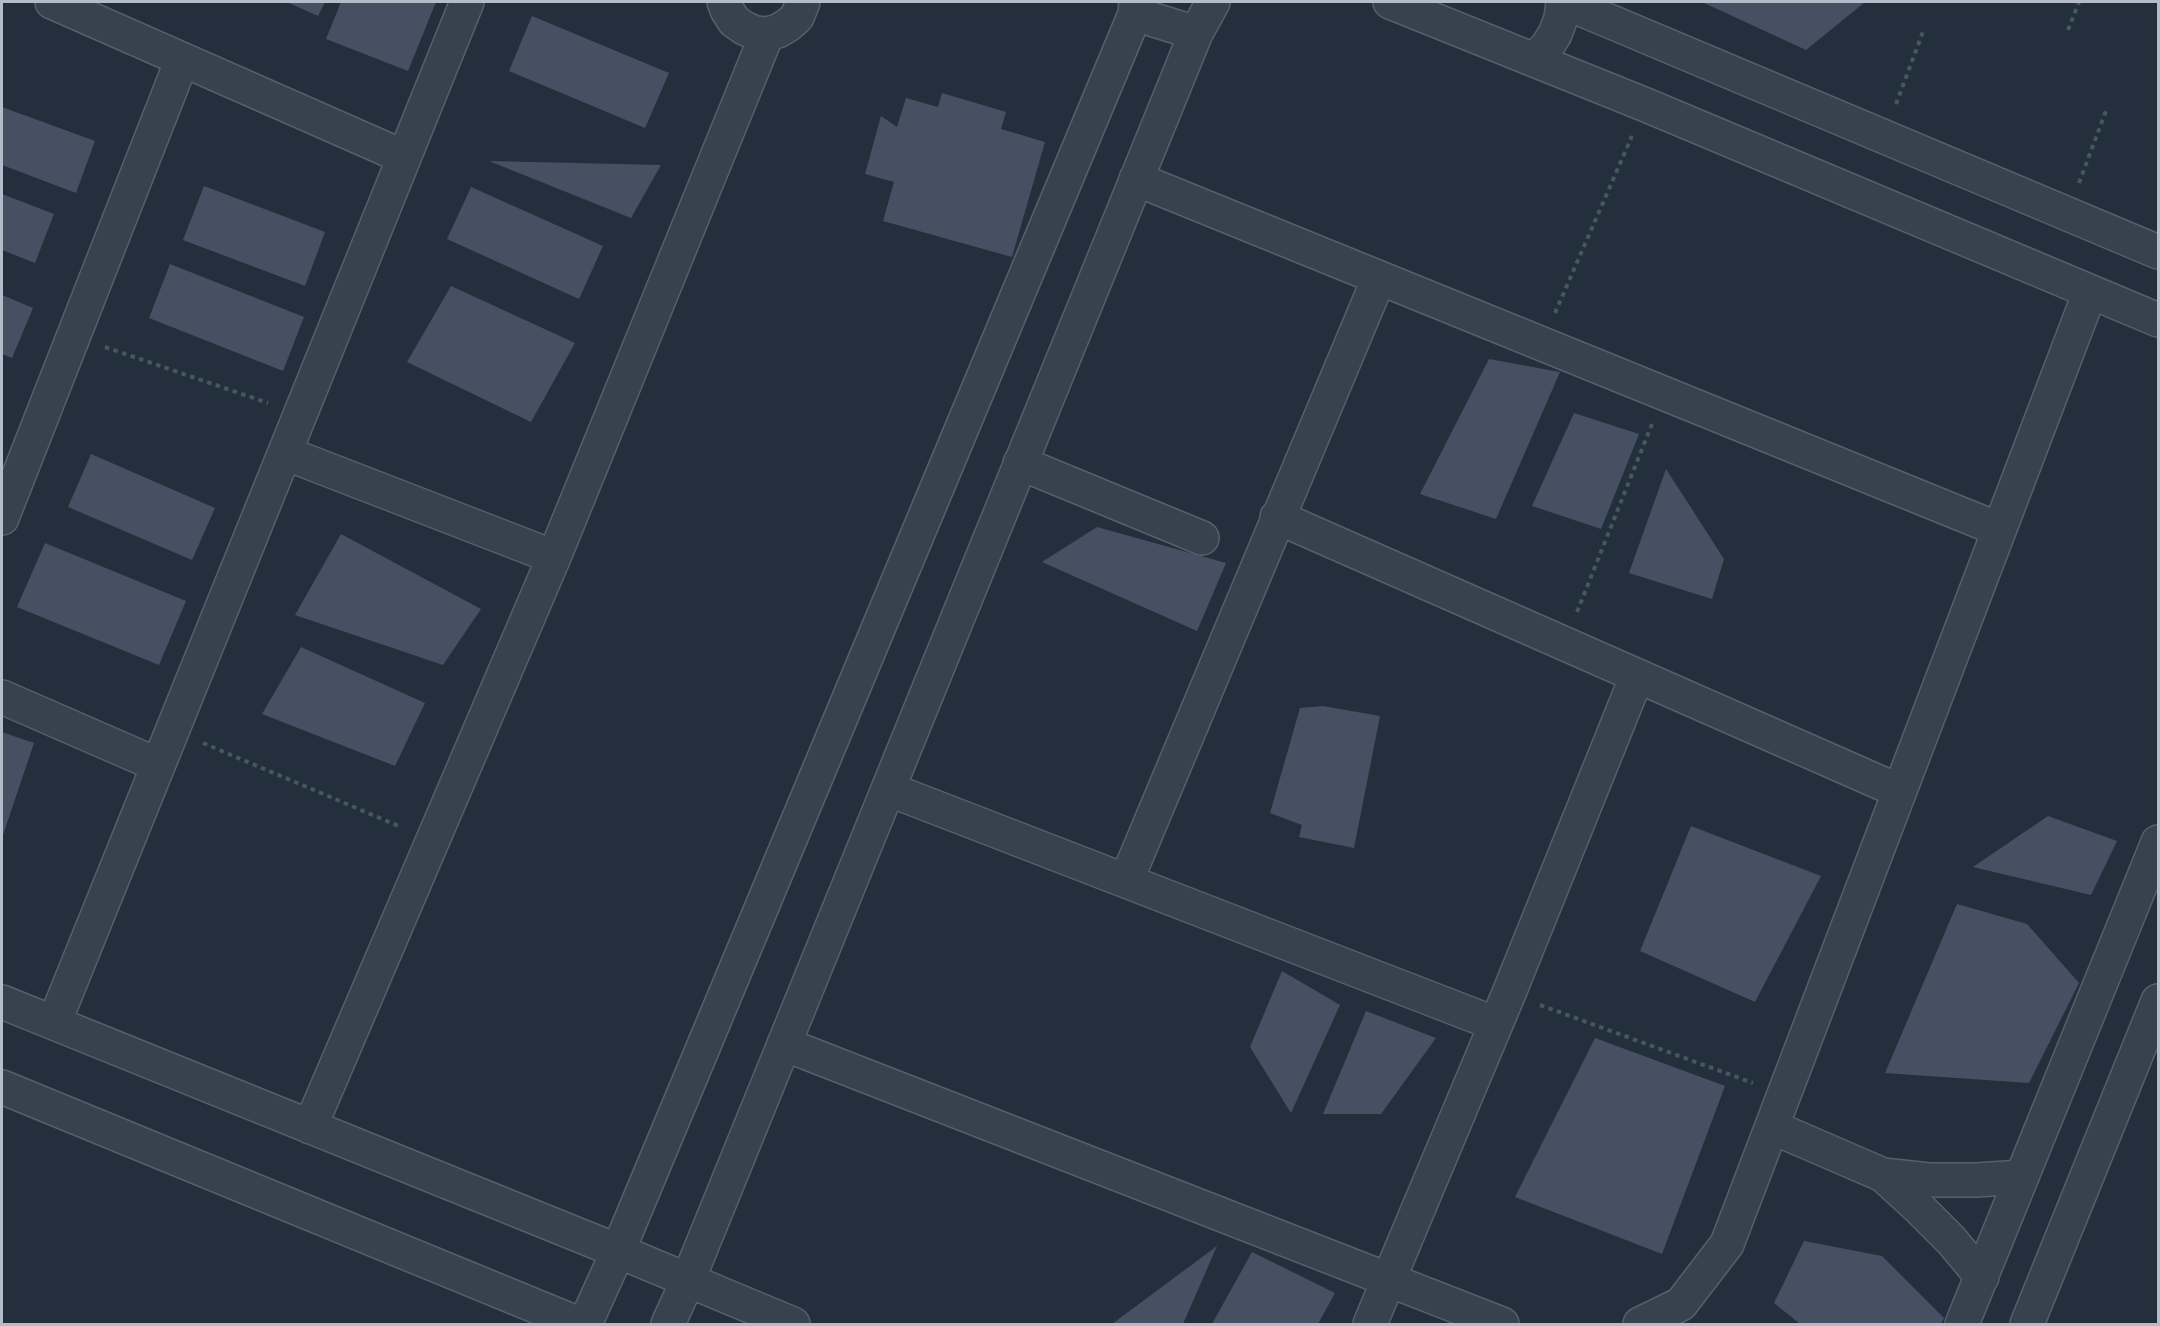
<!DOCTYPE html>
<style>
body{margin:0}
#map{position:relative;width:2160px;height:1326px;overflow:hidden;background:#242f3e;font-family:"Work Sans",sans-serif}
canvas{display:block}
.frame{position:absolute;inset:0;border:3px solid #b4bcc9;pointer-events:none}
</style>
<div id="map">
<canvas width="2160" height="1326"></canvas>
<div class="frame"></div>
</div>
<script>
const context = document.querySelector('canvas').getContext('2d');
context.lineJoin = 'round';
function fill(path, color) { context.fillStyle = color; context.fill(path, 'evenodd'); }
const shape = rows => new Path2D(rows.map(r => 'M' + r).join(''));
function strokePath(path, color, width, dash) { context.strokeStyle = color; context.lineWidth = width; context.lineCap = dash ? 'butt' : 'round'; context.setLineDash(dash || []); context.stroke(path); }
fill(shape([
 [287,2,325,2,318,16],
 [341,2,436,2,408,71,326,39],
 [1702,2,1865,2,1806,50],
 [532,16,669,73,645,128,509,71],
 [942,93,1006,112,1001,129,1045,142,1012,257,883,221,894,182,865,174,881,116,897,127,906,98,938,107],
 [2,107,95,141,76,193,2,165],
 [489,161,661,165,631,218],
 [204,186,325,232,305,286,183,240],
 [471,187,603,246,579,299,447,239],
 [2,194,54,214,35,263,2,250],
 [170,264,304,317,283,371,149,318],
 [451,286,575,343,531,422,407,362],
 [2,295,33,308,12,358,2,354],
 [1489,359,1560,372,1496,519,1420,494],
 [1574,413,1639,434,1601,529,1532,506],
 [91,454,215,508,192,560,68,507],
 [1666,469,1724,559,1712,599,1629,573],
 [1097,527,1226,563,1197,631,1042,562],
 [341,534,481,609,443,665,295,615],
 [45,543,186,601,159,665,17,607],
 [301,647,425,703,395,766,262,714],
 [1323,706,1380,716,1354,848,1299,837,1302,825,1270,813,1300,708],
 [2,732,34,743,2,838],
 [2048,816,2117,841,2091,895,1973,867],
 [1691,826,1821,876,1755,1002,1640,951],
 [1957,904,2027,924,2079,983,2029,1083,1885,1073],
 [1282,971,1340,1005,1291,1113,1250,1047],
 [1366,1011,1436,1038,1381,1114,1323,1114],
 [1595,1038,1725,1086,1662,1254,1515,1197],
 [1804,1241,1882,1256,1944,1318,1941,1324,1800,1324,1774,1303],
 [1217,1246,1183,1324,1112,1324],
 [1252,1252,1335,1293,1318,1324,1212,1324]
]), '#455162');
const street = shape([
 [52,2,404,157],
 [724,2,727,10,734,21,744,28,755,33,767,34,778,31,788,25,797,17,803,2],
 [1390,2,1646,105,2158,320],
 [1564,2,2158,252],
 [1135,14,1196,33],
 [1534,59,1546,48,1555,34,1561,18,1563,2],
 [1136,179,1998,529],
 [285,453,554,557],
 [1020,463,1202,538],
 [1277,517,1899,791],
 [2,518,182,60],
 [2,697,158,765],
 [888,789,1496,1024],
 [1126,881,1379,278],
 [2,1002,618,1251,793,1324],
 [54,1023,467,2],
 [784,1044,1502,1324],
 [2,1087,579,1324],
 [310,1127,554,557,767,34],
 [1772,1127,1883,1175,1918,1207,1951,1240,1982,1277],
 [1883,1175,1929,1180,1976,1180,2022,1177],
 [585,1324,618,1251,1135,14,1136,2],
 [668,1324,688,1280,1196,33,1213,2],
 [1370,1324,1509,993,1637,676],
 [1640,1324,1681,1304,1727,1244,2090,292],
 [1962,1324,2158,842],
 [2027,1324,2158,1001]
]);
strokePath(street, '#565f6c', 36);
strokePath(shape([
 [2068,30,2079,2],
 [1896,104,1924,29],
 [2079,183,2107,108],
 [1555,313,1632,136],
 [105,347,268,403],
 [1577,612,1652,424],
 [203,743,401,827],
 [1540,1005,1753,1083]
]), '#44595c', 4, [4.5, 4.5]);
strokePath(street, '#38414e', 33);
</script>
